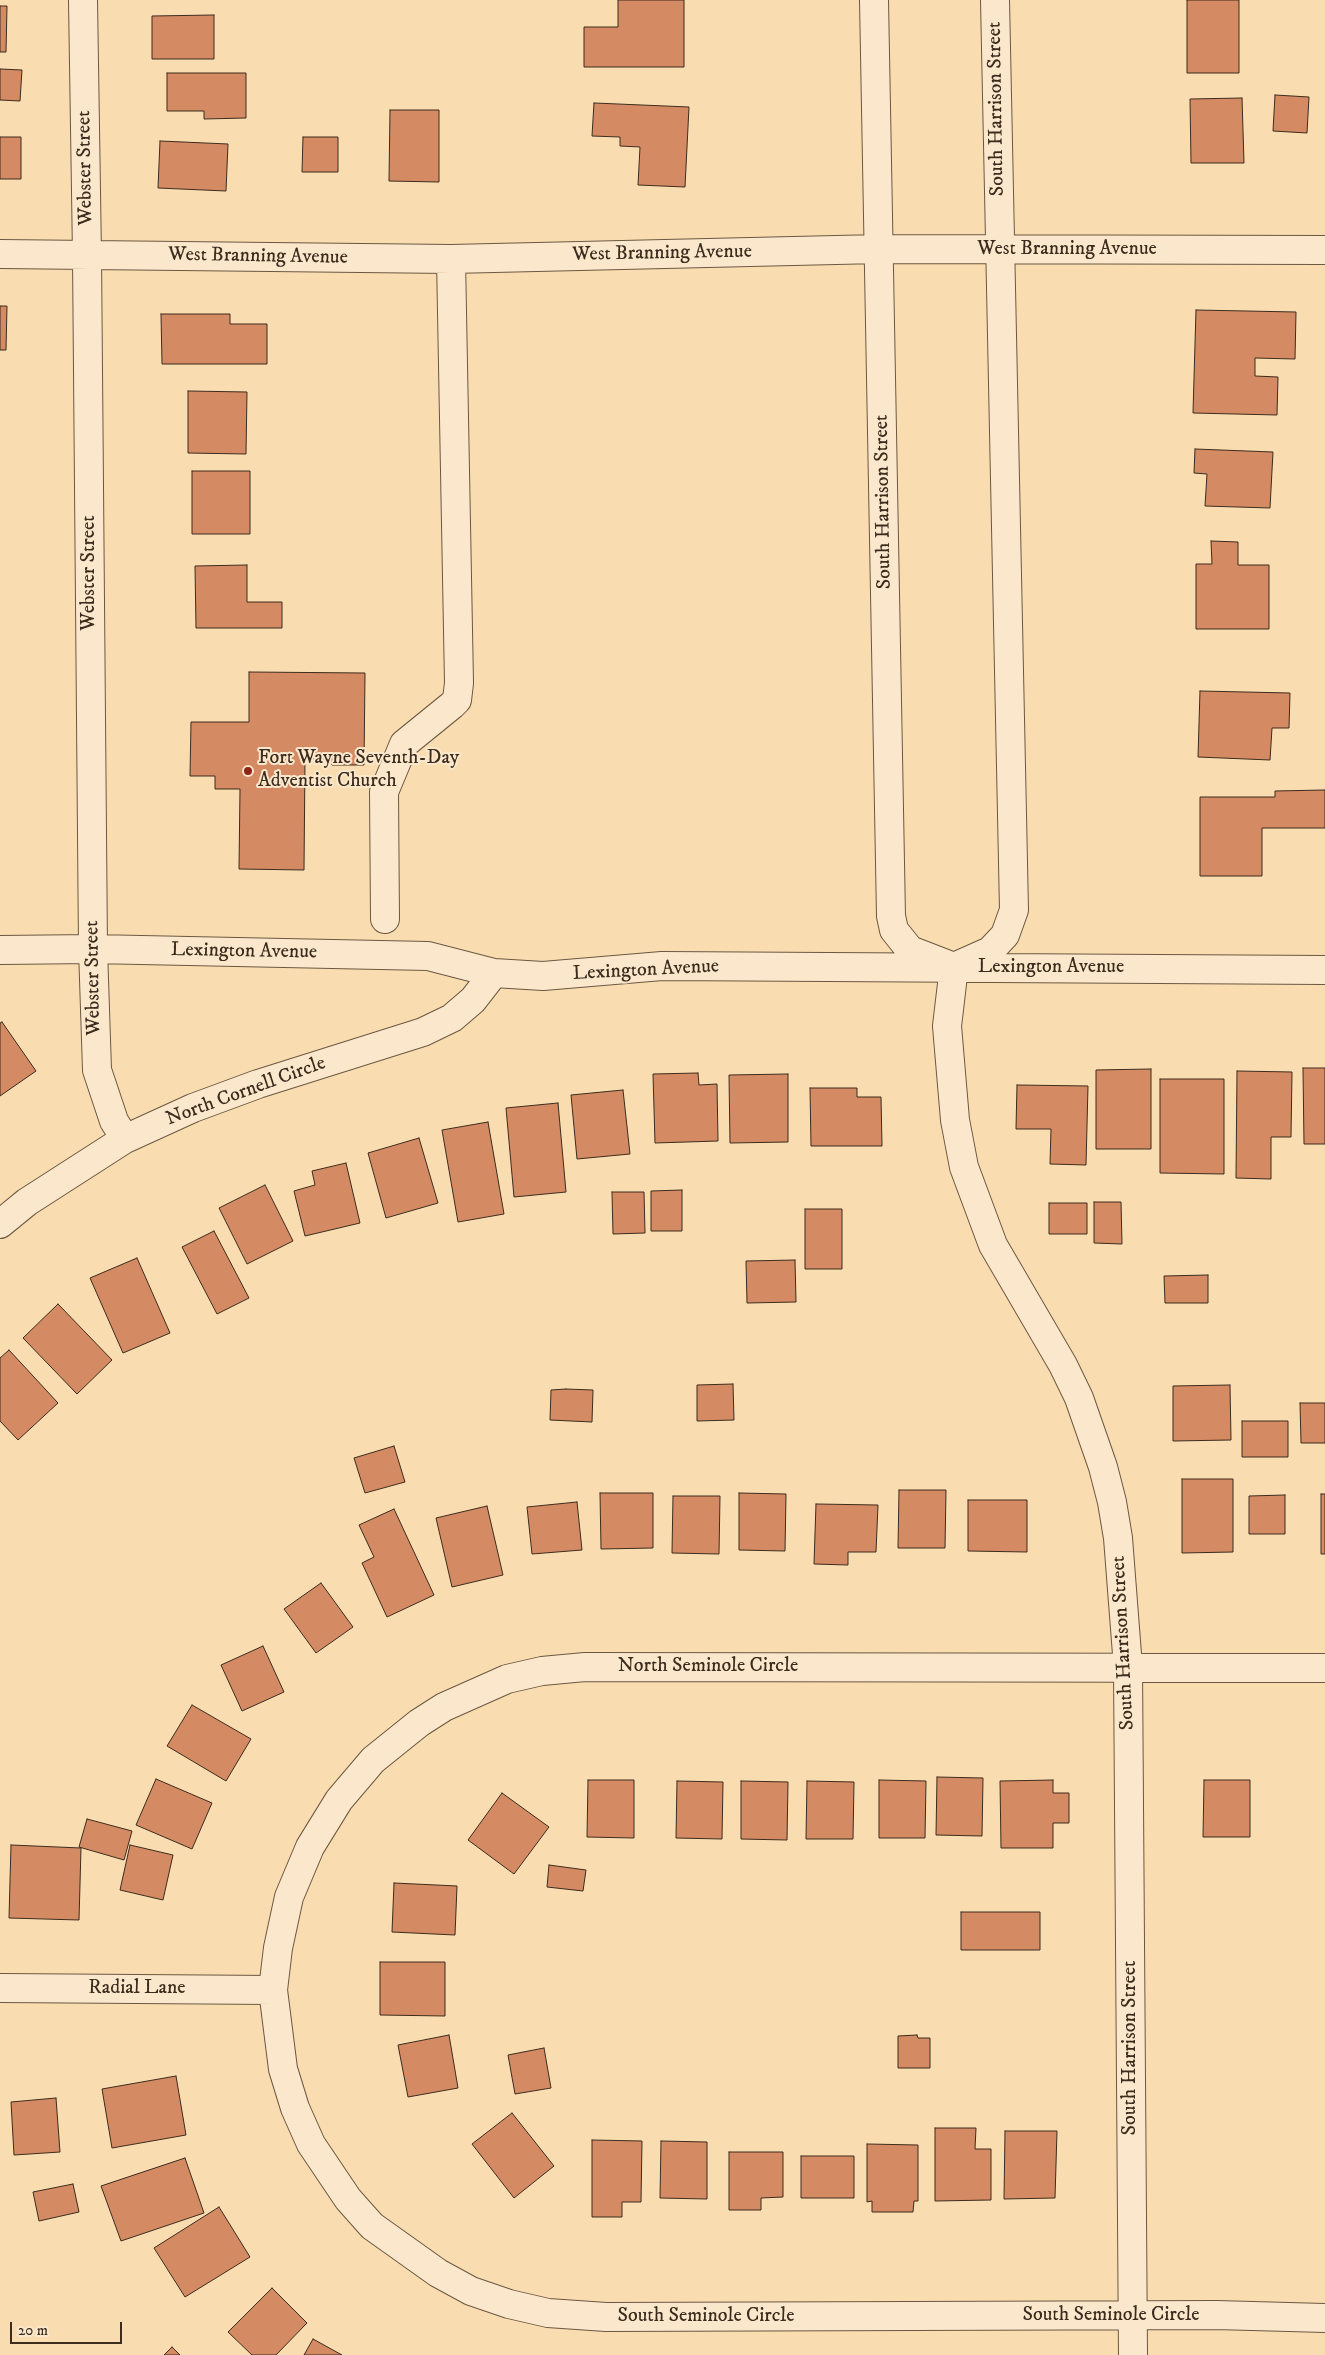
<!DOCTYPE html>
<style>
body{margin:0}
#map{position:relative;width:1325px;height:2355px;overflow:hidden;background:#f9dcb0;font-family:"IM FELL DW Pica",serif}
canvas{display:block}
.scale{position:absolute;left:10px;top:2322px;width:112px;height:22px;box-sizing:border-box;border:2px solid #3c2c1e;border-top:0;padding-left:6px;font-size:15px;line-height:18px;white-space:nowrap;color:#3c2c1e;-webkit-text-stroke:4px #fbe8cc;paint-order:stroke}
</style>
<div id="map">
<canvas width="1325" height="2355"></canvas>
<div class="scale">20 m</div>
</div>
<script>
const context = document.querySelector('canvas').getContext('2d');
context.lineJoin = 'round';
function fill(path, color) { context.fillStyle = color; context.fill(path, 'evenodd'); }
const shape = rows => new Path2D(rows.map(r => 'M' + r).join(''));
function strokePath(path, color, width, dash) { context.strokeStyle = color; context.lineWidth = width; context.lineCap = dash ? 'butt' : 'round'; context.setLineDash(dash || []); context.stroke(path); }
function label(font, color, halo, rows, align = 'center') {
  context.font = font + ' "IM FELL DW Pica",serif'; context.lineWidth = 4; context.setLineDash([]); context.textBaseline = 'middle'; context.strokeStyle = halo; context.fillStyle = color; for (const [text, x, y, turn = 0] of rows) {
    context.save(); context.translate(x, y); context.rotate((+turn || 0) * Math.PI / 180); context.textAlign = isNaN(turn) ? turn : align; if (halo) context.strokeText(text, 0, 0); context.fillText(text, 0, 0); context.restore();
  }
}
const building = shape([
 [618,0,684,0,684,67,584,67,584,27,618,27,618,0],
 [1187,0,1239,0,1239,73,1187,73,1187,0],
 [0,6,7,6,6,52,0,52,0,6],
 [214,15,214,59,152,59,152,16,214,15],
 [0,69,22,70,20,101,0,100,0,69],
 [167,73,246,73,246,118,204,119,204,111,167,111,167,73],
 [1275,95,1309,97,1307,133,1273,131,1275,95],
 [1242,98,1244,163,1191,163,1190,99,1242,98],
 [594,103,689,107,685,187,638,185,640,147,620,146,620,137,592,136,594,103],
 [390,110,439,110,439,182,389,181,390,110],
 [0,137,21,137,21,179,0,179,0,137],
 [303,137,338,137,338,172,302,172,303,137],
 [160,141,228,144,226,191,158,188,160,141],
 [0,306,7,306,6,350,0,350,0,306],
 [1196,310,1296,312,1295,359,1255,358,1255,376,1278,377,1277,415,1193,413,1196,310],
 [161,314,230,314,230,324,267,324,267,364,162,364,161,314],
 [188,391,247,392,246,454,188,453,188,391],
 [1195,449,1273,452,1270,508,1205,506,1207,474,1194,473,1195,449],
 [192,471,250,471,250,534,192,534,192,471],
 [1211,541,1238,542,1238,565,1269,565,1269,629,1196,629,1196,564,1212,564,1211,541],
 [247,565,247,602,282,602,282,628,196,628,195,566,247,565],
 [249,672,365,673,364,765,332,765,332,759,305,759,304,870,239,869,240,789,215,789,215,776,190,776,191,722,249,722,249,672],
 [1200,691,1290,693,1289,728,1272,728,1270,760,1198,757,1200,691],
 [1325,790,1325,828,1262,828,1262,876,1200,876,1200,797,1275,797,1275,791,1325,790],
 [2,1022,36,1071,0,1096,0,1023,2,1022],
 [1303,1068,1325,1068,1325,1144,1304,1144,1303,1068],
 [1151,1069,1151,1149,1096,1149,1096,1070,1151,1069],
 [1237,1071,1292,1072,1291,1137,1271,1137,1271,1179,1236,1178,1237,1071],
 [698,1073,699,1085,717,1084,718,1141,655,1143,653,1074,698,1073],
 [788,1074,788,1142,730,1143,729,1075,788,1074],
 [1160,1079,1224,1079,1224,1174,1160,1173,1160,1079],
 [1017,1085,1088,1086,1086,1165,1050,1164,1051,1129,1016,1129,1017,1085],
 [810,1088,857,1088,857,1097,881,1097,882,1146,811,1146,810,1088],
 [623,1090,630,1154,577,1159,571,1095,623,1090],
 [558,1103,566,1192,514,1197,506,1108,558,1103],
 [488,1122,504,1214,458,1222,442,1130,488,1122],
 [419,1138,438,1203,386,1218,368,1153,419,1138],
 [346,1163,360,1223,305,1236,294,1191,315,1185,312,1171,346,1163],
 [265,1185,293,1241,247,1264,219,1208,265,1185],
 [682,1190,682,1231,651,1231,651,1191,682,1190],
 [612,1192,644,1192,645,1233,613,1234,612,1192],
 [1094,1202,1121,1202,1122,1244,1094,1243,1094,1202],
 [1049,1203,1087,1203,1087,1234,1049,1234,1049,1203],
 [805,1209,842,1209,842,1269,805,1269,805,1209],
 [214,1231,249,1298,217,1314,182,1247,214,1231],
 [137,1258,170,1333,123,1353,90,1278,137,1258],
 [795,1260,796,1302,747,1303,746,1261,795,1260],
 [1208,1275,1208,1303,1165,1303,1164,1276,1208,1275],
 [58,1304,112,1360,77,1394,23,1338,58,1304],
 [9,1350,58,1403,18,1440,0,1421,0,1358,9,1350],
 [733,1384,734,1420,697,1421,697,1385,733,1384],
 [1230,1385,1231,1440,1173,1441,1173,1386,1230,1385],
 [566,1389,593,1390,592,1422,550,1420,551,1390,566,1389],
 [1300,1403,1325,1403,1325,1443,1301,1443,1300,1403],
 [1242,1421,1288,1421,1288,1457,1242,1457,1242,1421],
 [394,1446,405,1482,365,1493,354,1458,394,1446],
 [1182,1479,1233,1479,1233,1552,1182,1553,1182,1479],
 [899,1490,946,1490,945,1548,898,1548,899,1490],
 [600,1493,653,1493,653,1548,601,1549,600,1493],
 [739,1493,786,1494,785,1551,739,1550,739,1493],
 [1321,1494,1325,1494,1325,1554,1321,1554,1321,1494],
 [1285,1495,1285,1534,1249,1534,1249,1496,1285,1495],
 [673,1496,720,1496,719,1554,672,1553,673,1496],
 [968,1500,1027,1500,1027,1552,968,1551,968,1500],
 [577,1502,582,1550,532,1554,527,1507,577,1502],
 [816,1504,878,1505,876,1552,848,1552,848,1565,814,1564,816,1504],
 [487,1506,503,1575,452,1587,436,1518,487,1506],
 [394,1509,434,1595,387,1617,362,1563,374,1557,359,1525,394,1509],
 [321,1583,353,1627,316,1653,284,1609,321,1583],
 [263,1646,284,1692,242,1711,221,1665,263,1646],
 [192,1705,251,1739,226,1781,167,1746,192,1705],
 [937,1777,983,1778,982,1836,936,1835,937,1777],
 [156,1779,212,1803,192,1849,136,1825,156,1779],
 [588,1780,634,1780,634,1838,587,1837,588,1780],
 [879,1780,926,1781,925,1838,879,1838,879,1780],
 [1053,1780,1053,1793,1069,1793,1069,1823,1053,1823,1053,1848,1001,1848,1000,1781,1053,1780],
 [1204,1780,1250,1780,1250,1837,1203,1837,1204,1780],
 [677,1781,723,1782,722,1839,676,1838,677,1781],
 [741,1781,788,1782,787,1840,741,1839,741,1781],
 [807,1781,854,1782,853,1839,806,1839,807,1781],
 [502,1793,549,1827,514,1874,468,1840,502,1793],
 [87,1819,132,1831,124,1860,79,1847,87,1819],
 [11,1845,81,1848,79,1920,9,1918,11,1845],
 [130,1845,173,1855,163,1900,120,1890,130,1845],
 [549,1865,586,1870,583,1891,547,1887,549,1865],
 [394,1883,457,1886,455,1935,392,1932,394,1883],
 [961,1912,1040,1912,1040,1950,961,1950,961,1912],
 [380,1962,445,1962,445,2016,380,2015,380,1962],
 [449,2035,458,2088,408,2097,398,2045,449,2035],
 [917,2035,918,2038,930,2038,930,2068,898,2068,898,2036,917,2035],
 [544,2048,551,2088,515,2094,508,2055,544,2048],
 [176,2076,186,2135,112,2148,102,2089,176,2076],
 [56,2098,60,2152,14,2155,11,2102,56,2098],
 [512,2113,554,2166,514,2198,472,2144,512,2113],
 [935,2128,976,2128,975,2149,991,2149,991,2200,935,2201,935,2128],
 [1005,2131,1057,2131,1055,2198,1004,2199,1005,2131],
 [592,2140,642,2141,641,2202,622,2202,622,2217,592,2217,592,2140],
 [661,2141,707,2142,707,2199,660,2198,661,2141],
 [867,2144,918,2145,918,2201,914,2201,913,2212,872,2212,872,2201,867,2202,867,2144],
 [729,2152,783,2152,783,2197,761,2198,761,2210,729,2210,729,2152],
 [801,2156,854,2156,854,2198,801,2198,801,2156],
 [185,2158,204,2213,121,2241,101,2186,185,2158],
 [73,2184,79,2212,39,2221,33,2192,73,2184],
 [219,2207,250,2257,185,2297,154,2248,219,2207],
 [272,2288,307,2323,276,2355,252,2355,228,2332,272,2288],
 [313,2339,342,2355,304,2355,313,2339],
 [172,2347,180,2355,164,2355,172,2347]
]);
fill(building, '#d48a63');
strokePath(building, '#3c2c1e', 1);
const minor = shape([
 [83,0,87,255,93,949,97,1070,114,1121,125,1139],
 [874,0,891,916,894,930,910,950,954,967,990,951,1005,935,1014,910,995,0],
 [0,254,451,259,879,249,1325,250],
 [385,919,384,792,404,744,452,705,457,700,459,683,451,259],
 [0,950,93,949,428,956,494,973,543,976,662,966,1325,970],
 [954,967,947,1026,955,1120,964,1167,993,1245,1063,1365,1079,1398,1103,1467,1112,1502,1118,1538,1128,1667,1133,2355],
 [0,1224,27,1202,125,1139,193,1108,258,1084,423,1032,452,1018,473,1000,494,973],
 [1325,1668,585,1667,542,1671,507,1679,444,1707,419,1723,373,1760,339,1800,310,1847,289,1897,278,1948,273,1990,283,2069,295,2108,311,2144,348,2199,372,2226,438,2273,471,2291,509,2304,548,2313,606,2317,1216,2315,1325,2318],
 [0,1988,273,1990]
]);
strokePath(minor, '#6b5842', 30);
strokePath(minor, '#fbe8cc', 28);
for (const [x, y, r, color] of [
 [248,771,5,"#8f2418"]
]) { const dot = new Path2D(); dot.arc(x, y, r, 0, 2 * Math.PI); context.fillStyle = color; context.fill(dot); strokePath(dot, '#fbe8cc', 2); }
label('20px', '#3c2c1e', '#fbe8cc', [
 ["South Harrison Street",997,109,-91],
 ["Webster Street",86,168,-91],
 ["West Branning Avenue",1067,250],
 ["West Branning Avenue",662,254,-1],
 ["West Branning Avenue",258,257,1],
 ["South Harrison Street",884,502,-91],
 ["Webster Street",90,573,-90],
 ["Lexington Avenue",244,952,1],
 ["Lexington Avenue",1051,968],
 ["Lexington Avenue",646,971,-3],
 ["Webster Street",94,978,-91],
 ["North Cornell Circle",246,1092,-20],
 ["South Harrison Street",1124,1643,-93],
 ["North Seminole Circle",708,1667],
 ["Radial Lane",137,1989],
 ["South Harrison Street",1131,2048,-90],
 ["South Seminole Circle",1111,2316],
 ["South Seminole Circle",706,2317]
]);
label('20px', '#3c2c1e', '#fbe8cc', [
 ["Fort Wayne Seventh-Day",258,759],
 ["Adventist Church",258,782]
], 'left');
</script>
